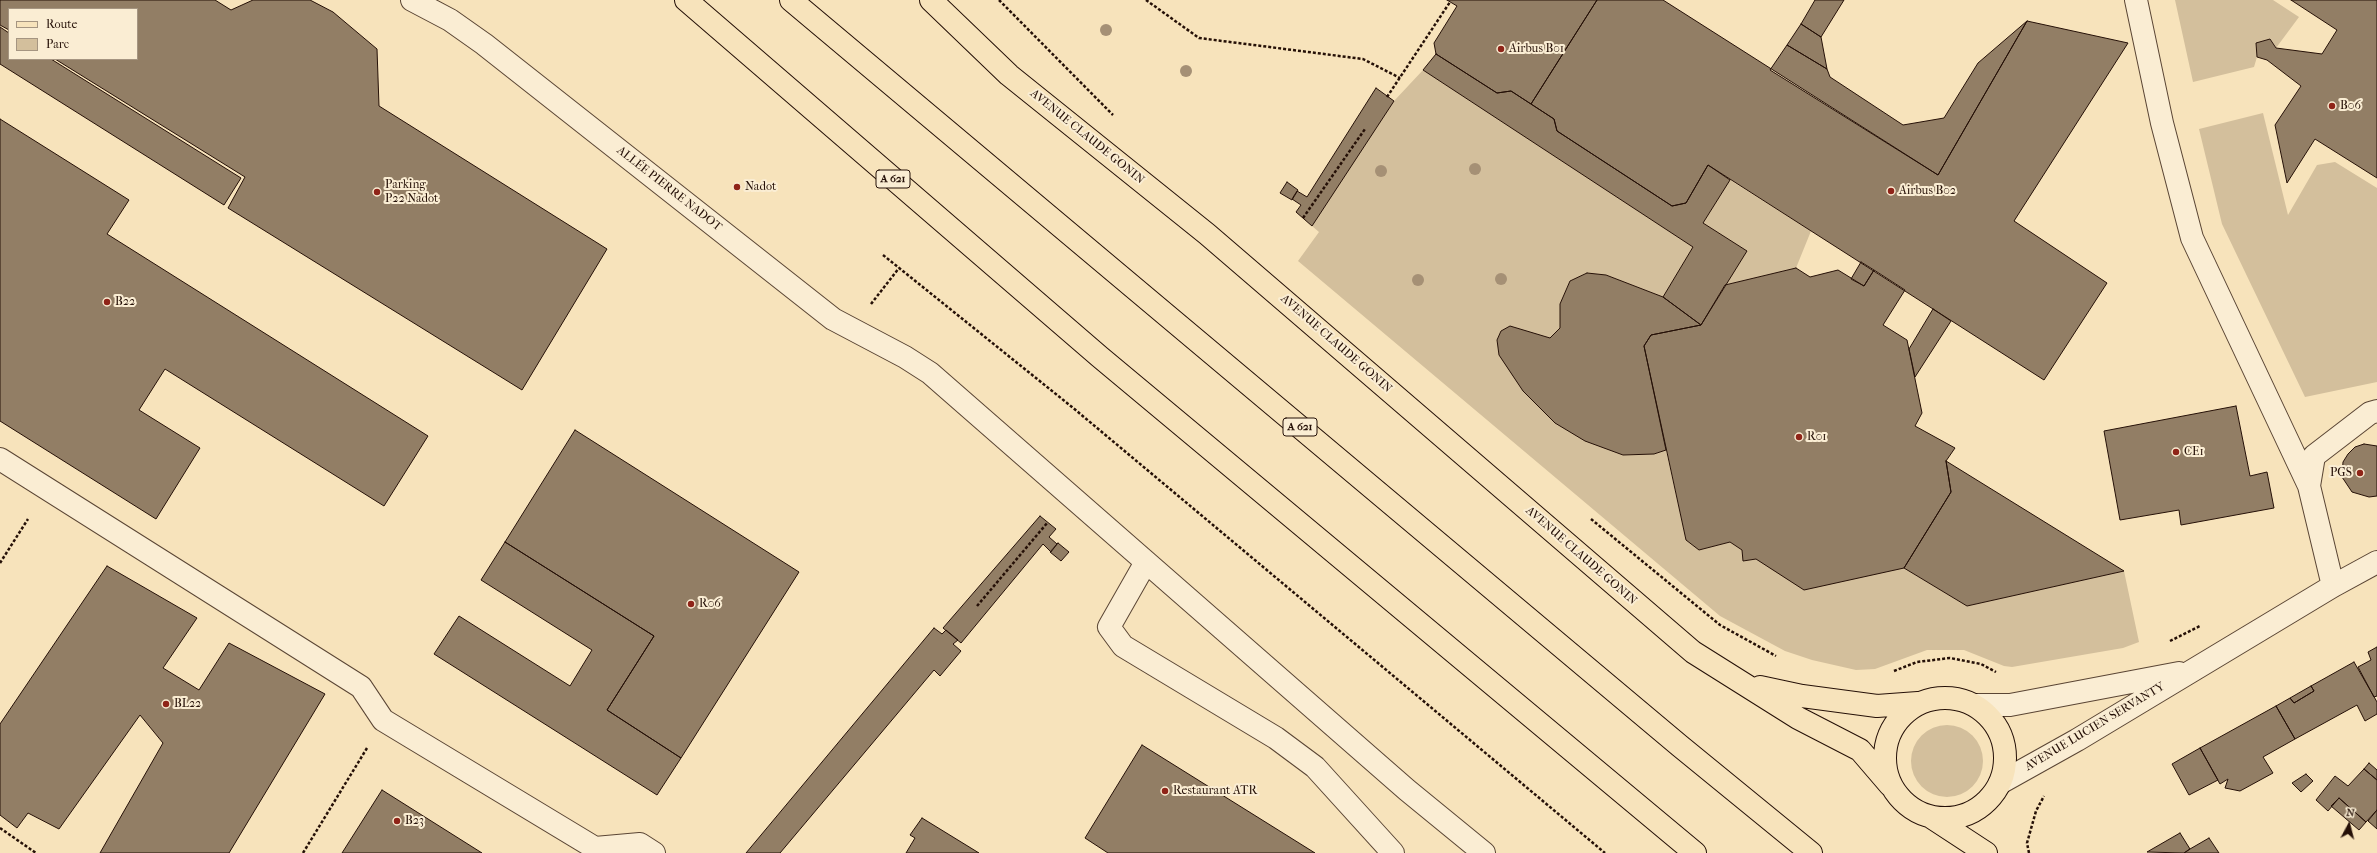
<!DOCTYPE html>
<meta charset="utf-8">
<style>
body{margin:0}
#map{position:relative;width:2377px;height:853px;overflow:hidden;background:#f7e3bb;font-family:"IM FELL French Canon",serif}
canvas{display:block}
.legend{position:absolute;left:8px;top:8px;width:130px;height:52px;box-sizing:border-box;background:#faedd3;border:1px solid #a59581;margin:0;padding:5px 7px;list-style:none;font-size:12px;color:#251007}
.legend li{display:flex;align-items:center;gap:8px;height:20px}
.legend b{width:20px;border:1px solid #a59581}
.north{position:absolute;left:2329px;top:805px;width:40px;height:40px;-webkit-text-stroke:3px #faedd3;paint-order:stroke;rotate:7deg;font-size:11px;font-weight:700;line-height:16px;text-align:center;color:#251007}
.north::after{content:'';display:block;margin:auto;width:14px;height:18px;background:#251007;clip-path:polygon(50% 0,100% 100%,50% 72%,0 100%)}
</style>
<div id="map">
<canvas width="2377" height="853"></canvas>
<ul class="legend">
<li><b style="height:5px;background:#f7e3bb"></b>Route</li>
<li><b style="height:11px;background:#d3bf9c"></b>Parc</li>
</ul>
<div class="north">N</div>
</div>
<script>
const context = document.querySelector('canvas').getContext('2d');
context.lineJoin = 'round';
function fill(path, color) { context.fillStyle = color; context.fill(path, 'evenodd'); }
const shape = rows => new Path2D(rows.map(r => 'M' + r).join(''));
function strokePath(path, color, width, dash) { context.strokeStyle = color; context.lineWidth = width; context.lineCap = dash ? 'butt' : 'round'; context.setLineDash(dash || []); context.stroke(path); }
function label(font, color, halo, rows, align = 'center') {
  context.font = font + ' "IM FELL French Canon",serif'; context.lineWidth = 4; context.setLineDash([]); context.textBaseline = 'middle'; context.strokeStyle = halo; context.fillStyle = color; for (const [text, x, y, turn = 0] of rows) {
    context.save(); context.translate(x, y); context.rotate((+turn || 0) * Math.PI / 180); context.textAlign = isNaN(turn) ? turn : align; if (halo) context.strokeText(text, 0, 0); context.fillText(text, 0, 0); context.restore();
  }
}
fill(shape([
 [2175,0,2273,0,2299,17,2276,48,2270,39,2256,43,2257,57,2254,67,2193,82],
 [1423,70,1693,247,1663,297,1606,275,1587,273,1570,281,1560,304,1560,328,1550,338,1520,330,1501,331,1497,340,1499,355,1623,455,1654,454,1666,450,1686,540,1699,550,1730,542,1742,550,1744,561,1756,559,1904,568,1967,606,2124,571,2139,642,2123,648,2012,667,2004,666,1964,650,1927,650,1875,669,1856,670,1812,660,1785,651,1720,616,1298,261,1319,232,1312,226,1328,201,1394,101],
 [2263,113,2288,215,2317,165,2335,162,2377,188,2377,382,2305,397,2222,224,2199,129],
 [1730,180,1811,231,1796,268,1725,285,1747,251,1703,223],
 '1911 761a36 36 0 1 1 72 0a36 36 0 1 1-72 0Z'
]), '#d3bf9c');
const building = shape([
 [0,0,215,0,231,10,253,0,310,0,333,12,377,49,379,106,607,249,522,390,228,208,245,177,55,59,137,59,137,9,9,9,9,30,0,25,0,0],
 [1447,0,1597,0,1531,104,1511,91,1497,93,1436,54,1434,43,1457,6,1447,0],
 [1597,0,1663,0,1938,175,2027,21,2128,43,2014,221,2107,283,2044,380,1708,165,1686,203,1672,206,1557,131,1554,119,1531,104,1597,0],
 [1815,0,1844,0,1821,37,1801,24,1815,0],
 [2291,0,2377,0,2377,178,2315,139,2287,183,2275,125,2301,86,2267,60,2257,57,2256,43,2270,39,2276,48,2322,54,2337,30,2291,0],
 [2027,21,1938,175,1770,70,1787,45,1827,69,1830,77,1903,125,1944,118,1978,63,2027,21],
 [1801,24,1821,37,1827,69,1787,45,1801,24],
 [0,27,9,33,9,59,51,59,241,178,224,205,0,64,0,27],
 [1436,54,1497,93,1511,91,1554,119,1557,131,1672,206,1686,203,1708,165,1730,180,1703,223,1747,251,1701,325,1663,297,1693,247,1423,70,1436,54],
 [1376,88,1394,101,1312,226,1296,212,1301,205,1292,199,1297,191,1307,197,1376,88],
 [0,119,129,200,107,234,428,436,384,506,165,369,139,410,200,448,156,519,0,421,0,119],
 [1287,182,1298,190,1292,200,1280,193,1287,182],
 [1861,262,1874,270,1864,286,1851,279,1861,262],
 [1796,268,1810,277,1838,270,1864,286,1874,270,1905,290,1883,325,1907,340,1922,413,1915,426,1955,448,1946,461,1951,492,1904,568,1804,590,1756,559,1743,561,1742,550,1730,542,1699,550,1686,540,1644,346,1651,335,1701,325,1725,285,1796,268],
 [1587,273,1606,275,1663,297,1701,325,1651,335,1644,346,1666,450,1654,454,1623,455,1585,441,1555,423,1523,391,1499,355,1497,340,1501,331,1510,326,1550,338,1560,328,1560,304,1570,281,1587,273],
 [1933,309,1951,321,1915,377,1909,349,1933,309],
 [2236,406,2250,476,2267,472,2274,508,2181,525,2179,510,2120,520,2104,431,2236,406],
 [575,430,799,572,681,758,607,710,654,636,505,542,575,430],
 [2364,444,2377,446,2377,496,2369,497,2352,492,2342,477,2343,462,2348,454,2355,447,2364,444],
 [1946,461,2124,571,1967,606,1904,568,1951,492,1946,461],
 [1040,516,1056,529,1049,537,1057,544,1051,552,1043,544,961,643,943,628,1040,516],
 [505,542,654,636,607,710,681,758,657,795,434,654,459,616,570,686,592,650,481,580,505,542],
 [1058,543,1069,552,1061,561,1050,552,1058,543],
 [107,566,197,618,163,668,199,690,229,643,325,694,229,853,100,853,163,743,140,715,59,829,28,813,17,828,0,815,0,724,107,566],
 [934,628,942,634,946,630,958,640,953,644,961,651,940,676,934,670,780,853,746,853,934,628],
 [2377,647,2377,696,2374,697,2358,667,2371,660,2368,652,2377,647],
 [2354,662,2377,702,2377,714,2365,721,2357,705,2295,739,2276,706,2290,698,2294,703,2314,691,2311,686,2354,662],
 [2311,686,2314,691,2294,703,2290,698,2311,686],
 [2276,706,2295,739,2263,757,2273,773,2240,791,2225,788,2228,779,2220,784,2200,748,2276,706],
 [1142,745,1315,853,1108,853,1085,838,1142,745],
 [2200,748,2218,780,2189,795,2172,764,2200,748],
 [2369,763,2377,770,2377,780,2364,769,2369,763],
 [2364,769,2377,780,2377,810,2366,822,2339,798,2328,811,2316,800,2335,776,2348,786,2364,769],
 [2306,774,2313,781,2301,792,2292,783,2306,774],
 [382,790,482,853,342,853,382,790],
 [2339,798,2366,822,2359,830,2331,806,2339,798],
 [2377,810,2377,829,2368,821,2377,810],
 [922,818,979,853,906,853,915,838,910,835,922,818],
 [2180,833,2190,849,2184,853,2147,852,2180,833],
 [2209,838,2219,853,2184,853,2190,849,2209,838]
]);
fill(building, '#927e65');
strokePath(building, '#251007', 1);
const minor = shape([
 [412,0,450,20,484,44,833,319,905,357,930,373,1407,790,1484,853],
 [2136,0,2162,123,2192,238,2309,486],
 [0,459,361,687,383,720,595,848,640,844,654,853],
 [1146,562,1109,627,1123,646,1276,738,1315,767,1393,853],
 [2333,586,2309,486,2314,456,2370,413,2377,411],
 [1975,705,2010,705,2179,673],
 [2000,783,2077,740,2333,586,2377,562]
]);
const major = shape([
 [931,0,1009,75,1207,234,1693,652,1798,718,1860,750,1890,785],
 [1760,687,1802,696,1877,706,1918,703],
 '1885 758a60 60 0 1 1 120 0a60 60 0 1 1-120 0Z',
 [1931,817,1986,853]
]);
const highway = shape([
 [686,0,1100,357,1695,853],
 [791,0,1680,746,1811,853]
]);
strokePath(minor, '#5a4534', 24);
strokePath(major, '#251007', 24);
strokePath(highway, '#251007', 24);
strokePath(shape([
 [999,0,1113,115],
 [1146,0,1199,38,1363,59,1400,78],
 [1387,97,1450,2],
 [1303,218,1365,129],
 [883,255,1072,407,1605,853],
 [871,304,899,268],
 [1591,519,1720,625,1776,656],
 [0,563,28,519],
 [977,606,1048,522],
 [2170,641,2200,626],
 [1894,671,1917,662,1950,658,1981,664,1996,672],
 [0,828,36,853],
 [303,853,367,748],
 [2029,853,2027,843,2036,811,2044,796]
]), '#251007', 2.5, [3, 2]);
strokePath(minor, '#faedd3', 22);
strokePath(major, '#f7e3bb', 22);
strokePath(highway, '#f7e3bb', 22);
context.fillStyle = '#a59075';
for (const [x, y] of [
 [1106,30],
 [1186,71],
 [1475,169],
 [1381,171],
 [1501,279],
 [1418,280]
]) { context.beginPath(); context.arc(x, y, 6, 0, 2 * Math.PI); context.fill(); }
for (const [x, y, r, color] of [
 [1501,49,4,"#8f2418"],
 [2332,106,4,"#8f2418"],
 [737,187,4,"#8f2418"],
 [1891,191,4,"#8f2418"],
 [377,192,4,"#8f2418"],
 [107,302,4,"#8f2418"],
 [1799,437,4,"#8f2418"],
 [2176,452,4,"#8f2418"],
 [2360,473,4,"#8f2418"],
 [691,604,4,"#8f2418"],
 [166,704,4,"#8f2418"],
 [1165,791,4,"#8f2418"],
 [397,821,4,"#8f2418"]
]) { const dot = new Path2D(); dot.arc(x, y, r, 0, 2 * Math.PI); context.fillStyle = color; context.fill(dot); strokePath(dot, '#faedd3', 1.5); }
for (const [x, y, w] of [
 [893,179,34],
 [1300,427,34]
]) { const box = new Path2D(); box.roundRect(x - w / 2, y - 9, w, 18, 3); context.fillStyle = '#faedd3'; context.fill(box); strokePath(box, '#251007', 1); }
label('bold 11px', '#251007', null, [
 ["A 621",893,179],
 ["A 621",1300,427]
]);
label('12px', '#251007', '#faedd3', [
 ["Airbus B01",1509,49],
 ["B06",2340,106],
 ["Parking",385,185],
 ["P22 Nadot",385,199],
 ["Nadot",745,187],
 ["Airbus B02",1899,191],
 ["B22",115,302],
 ["R01",1807,437],
 ["CE1",2184,452],
 ["PGS",2352,473,"right"],
 ["R06",699,604],
 ["BL22",174,704],
 ["Restaurant ATR",1173,791],
 ["B23",405,821]
], 'left');
label('12px', '#251007', '#faedd3', [
 ["AVENUE CLAUDE GONIN",1087,137,39],
 ["ALLÉE PIERRE NADOT",669,189,38],
 ["AVENUE CLAUDE GONIN",1336,344,41],
 ["AVENUE CLAUDE GONIN",1581,556,41],
 ["AVENUE LUCIEN SERVANTY",2095,727,-31]
]);
</script>
